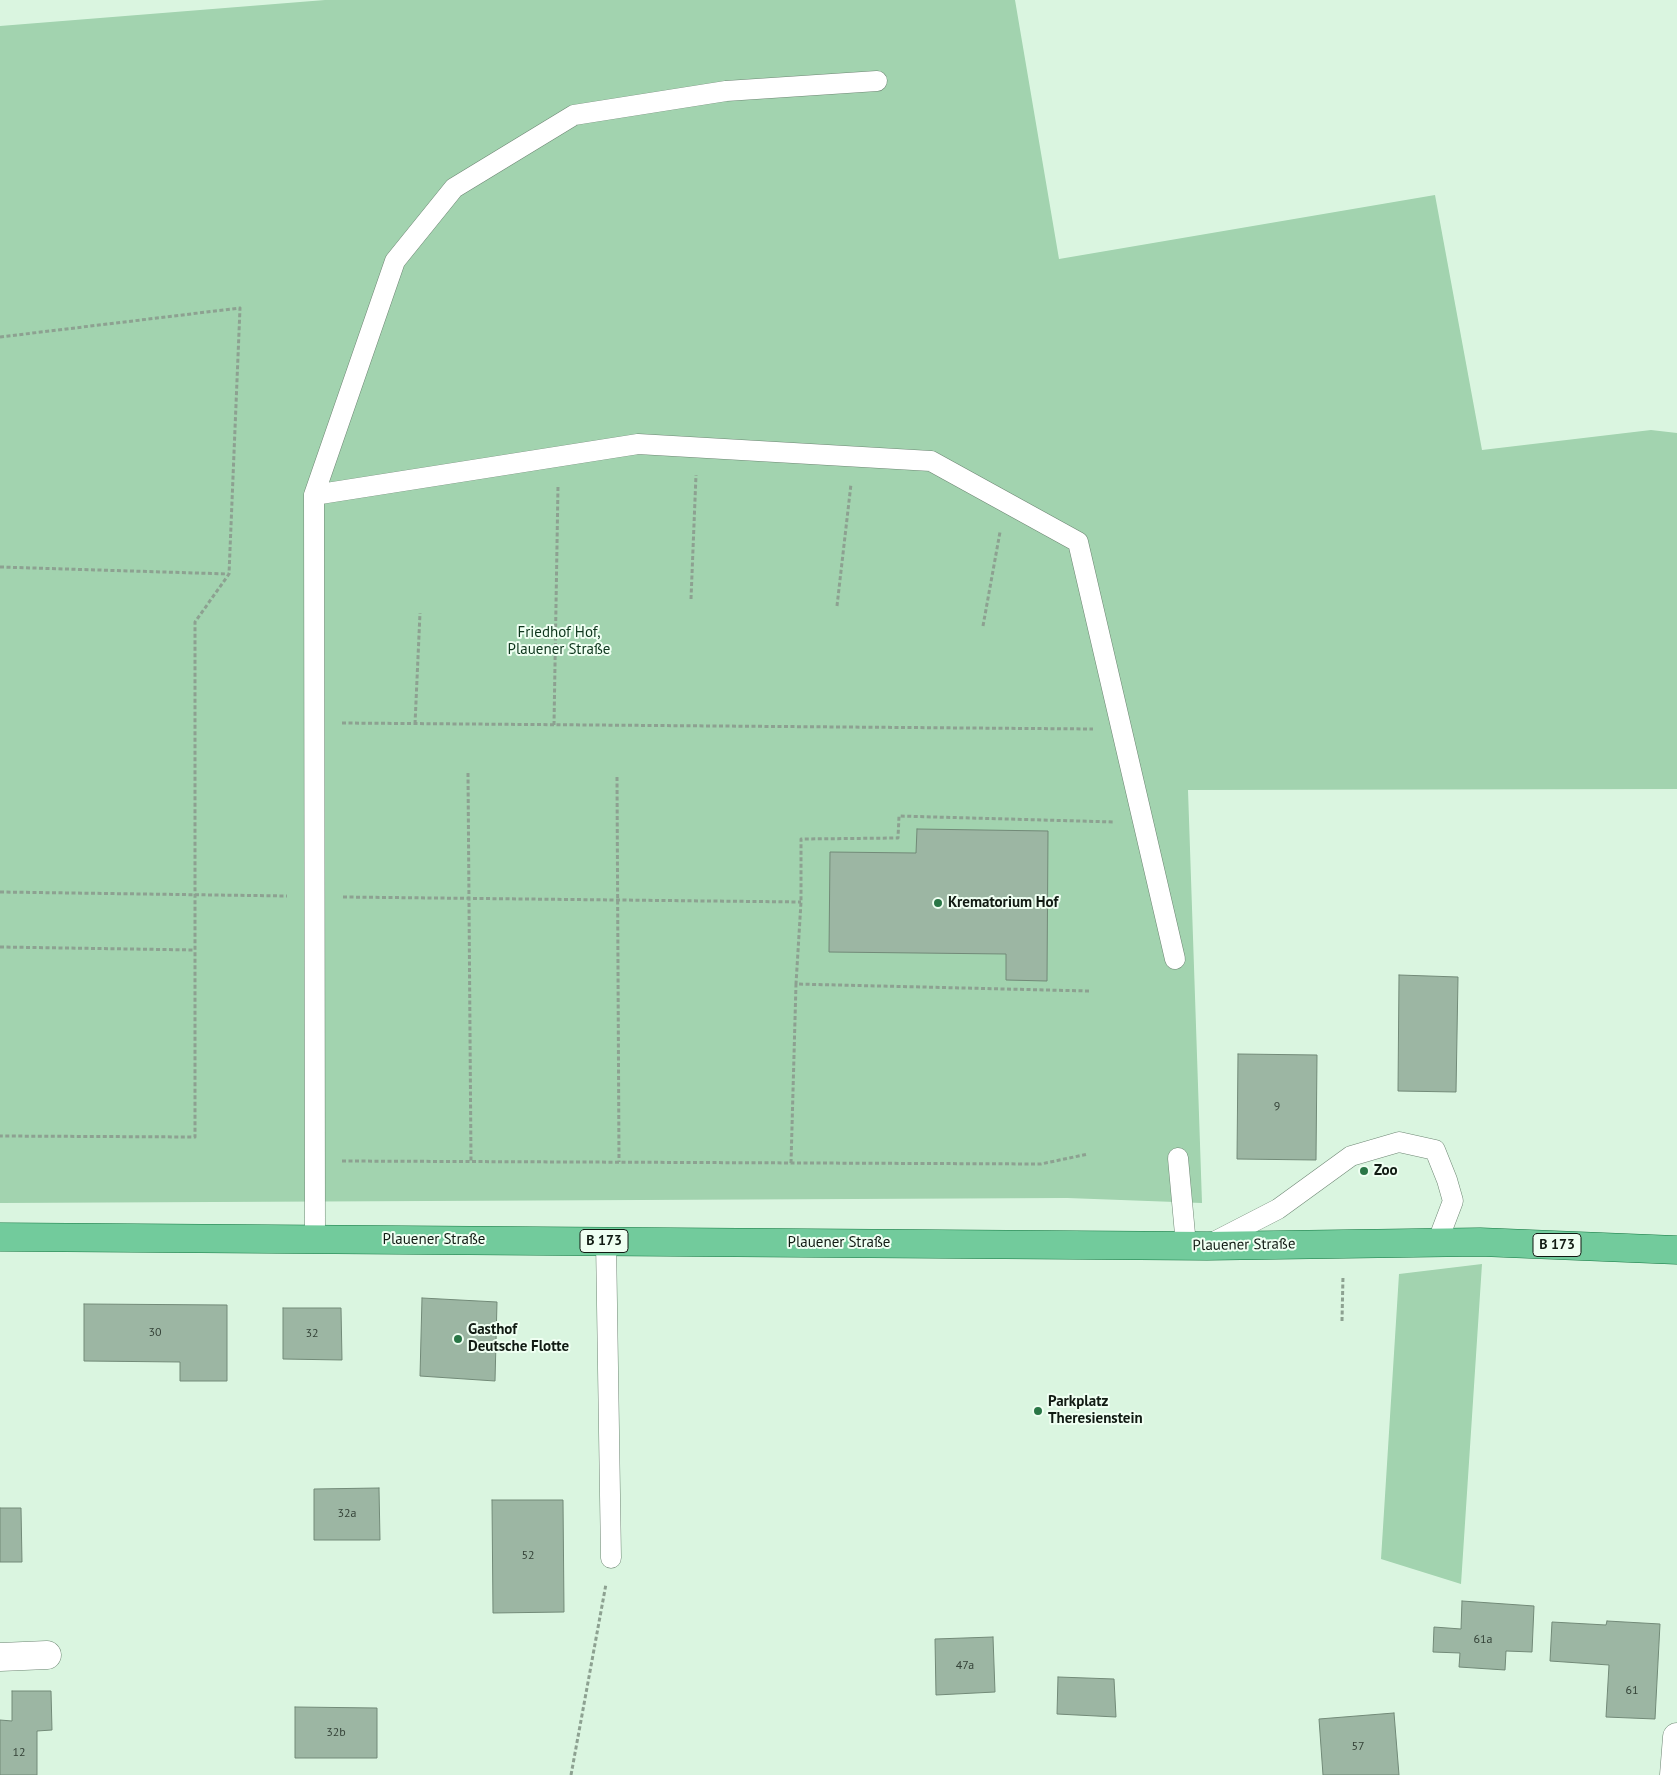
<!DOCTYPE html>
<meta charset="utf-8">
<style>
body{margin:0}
canvas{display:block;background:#daf5e0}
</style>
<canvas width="1677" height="1775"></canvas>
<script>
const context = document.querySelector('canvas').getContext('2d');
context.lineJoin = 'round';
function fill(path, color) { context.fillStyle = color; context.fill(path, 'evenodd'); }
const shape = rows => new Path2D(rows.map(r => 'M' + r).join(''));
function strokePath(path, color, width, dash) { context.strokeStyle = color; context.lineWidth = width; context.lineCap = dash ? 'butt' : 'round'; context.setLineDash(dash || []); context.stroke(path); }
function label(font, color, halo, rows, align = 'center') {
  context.font = font + ' "PT Sans",sans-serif'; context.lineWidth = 4; context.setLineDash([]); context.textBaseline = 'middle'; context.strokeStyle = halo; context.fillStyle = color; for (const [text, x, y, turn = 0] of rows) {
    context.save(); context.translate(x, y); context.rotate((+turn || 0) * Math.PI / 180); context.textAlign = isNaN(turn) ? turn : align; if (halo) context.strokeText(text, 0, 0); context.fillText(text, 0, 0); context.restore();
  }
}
fill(shape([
 [325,0,1015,0,1059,259,1435,195,1482,450,1651,430,1677,433,1677,789,1188,790,1202,1203,1067,1198,0,1203,0,26],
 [1482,1264,1461,1584,1381,1559,1399,1274]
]), '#a2d3af');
const building = shape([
 [917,829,1048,831,1047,981,1006,980,1006,954,829,952,830,852,916,853,917,829],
 [1399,975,1458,977,1456,1092,1398,1091,1399,975],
 [1238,1054,1317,1055,1316,1160,1237,1159,1238,1054],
 [422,1298,497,1302,495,1381,420,1376,422,1298],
 [84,1304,227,1305,227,1381,180,1381,180,1362,84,1361,84,1304],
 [283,1308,341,1308,342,1360,283,1359,283,1308],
 [379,1488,380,1540,314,1540,314,1489,379,1488],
 [492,1500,563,1500,564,1612,493,1613,492,1500],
 [0,1508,21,1508,22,1562,0,1562,0,1508],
 [1462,1601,1534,1606,1532,1652,1506,1651,1505,1670,1459,1667,1460,1653,1433,1652,1434,1627,1461,1629,1462,1601],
 [1607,1621,1660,1624,1655,1719,1606,1717,1609,1665,1550,1661,1552,1622,1606,1625,1607,1621],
 [993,1637,995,1692,936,1695,935,1639,993,1637],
 [1058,1677,1114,1679,1116,1717,1057,1714,1058,1677],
 [12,1691,51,1691,52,1730,37,1731,37,1775,0,1775,0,1720,12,1721,12,1691],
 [295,1707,377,1708,377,1758,295,1758,295,1707],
 [1394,1713,1399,1775,1323,1775,1319,1719,1394,1713]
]);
fill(building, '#9cb6a3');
strokePath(building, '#728a78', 1);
const lane = shape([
 [314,495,638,444,931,461,1078,542,1175,959],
 [1178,1158,1186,1245],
 [315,1239,314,495,395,261,454,188,574,115,726,91,877,81],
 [606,1241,611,1558],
 [1210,1244,1278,1209,1351,1156,1399,1142,1435,1150,1447,1180,1453,1201,1437,1243]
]);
const street = shape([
 [0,1657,47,1655],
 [1674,1775,1677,1737]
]);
const primary = shape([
 [0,1237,1207,1246,1480,1242,1677,1250]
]);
strokePath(lane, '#6e8774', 21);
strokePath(street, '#6e8774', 29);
strokePath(primary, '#137741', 29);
strokePath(shape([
 [0,337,240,308,229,574,195,622,195,1137,0,1136],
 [0,567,229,574],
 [691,599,696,475],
 [837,606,851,484],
 [983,626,1000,532],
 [342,723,1093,729],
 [415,724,420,613],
 [554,725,558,486],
 [468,773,471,1162],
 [617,777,619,1162],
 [0,892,287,896],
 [343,897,801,902],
 [0,947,195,950],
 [1089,991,796,984,801,902,801,839,898,838,899,816,1115,822],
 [342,1161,1041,1164,1088,1154],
 [791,1163,796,984],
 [1342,1321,1343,1276],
 [571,1775,606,1584]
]), '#8da191', 3, [4, 2.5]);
strokePath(lane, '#fff', 20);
strokePath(street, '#fff', 28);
strokePath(primary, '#72cb9c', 28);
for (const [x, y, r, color] of [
 [938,903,5,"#297646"],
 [1364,1171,5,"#297646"],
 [458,1339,5,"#297646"],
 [1038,1411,5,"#297646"]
]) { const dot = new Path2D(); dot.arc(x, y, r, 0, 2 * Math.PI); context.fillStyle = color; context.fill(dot); strokePath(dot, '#effff2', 2); }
label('12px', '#344237', null, [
 ["9",1277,1107],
 ["30",155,1333],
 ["32",312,1334],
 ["32a",347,1514],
 ["52",528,1556],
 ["61a",1483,1640],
 ["47a",965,1666],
 ["61",1632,1691],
 ["32b",336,1733],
 ["57",1358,1747],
 ["12",19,1753]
]);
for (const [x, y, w] of [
 [604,1241,48],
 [1557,1245,48]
]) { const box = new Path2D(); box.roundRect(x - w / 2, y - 11.5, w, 23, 4); context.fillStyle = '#effff2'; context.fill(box); strokePath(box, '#111b13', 1); }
label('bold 14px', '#111b13', null, [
 ["B 173",604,1241],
 ["B 173",1557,1245]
]);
label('15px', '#0e361d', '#effff2', [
 ["Friedhof Hof,",559,633],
 ["Plauener Straße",559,650]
]);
label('bold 15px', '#111b13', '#effff2', [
 ["Krematorium Hof",948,903],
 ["Zoo",1374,1171],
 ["Gasthof",468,1330],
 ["Deutsche Flotte",468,1347],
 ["Parkplatz",1048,1402],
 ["Theresienstein",1048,1419]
], 'left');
label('15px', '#111b13', '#effff2', [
 ["Plauener Straße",434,1240],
 ["Plauener Straße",839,1243],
 ["Plauener Straße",1244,1245,-1]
]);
</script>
